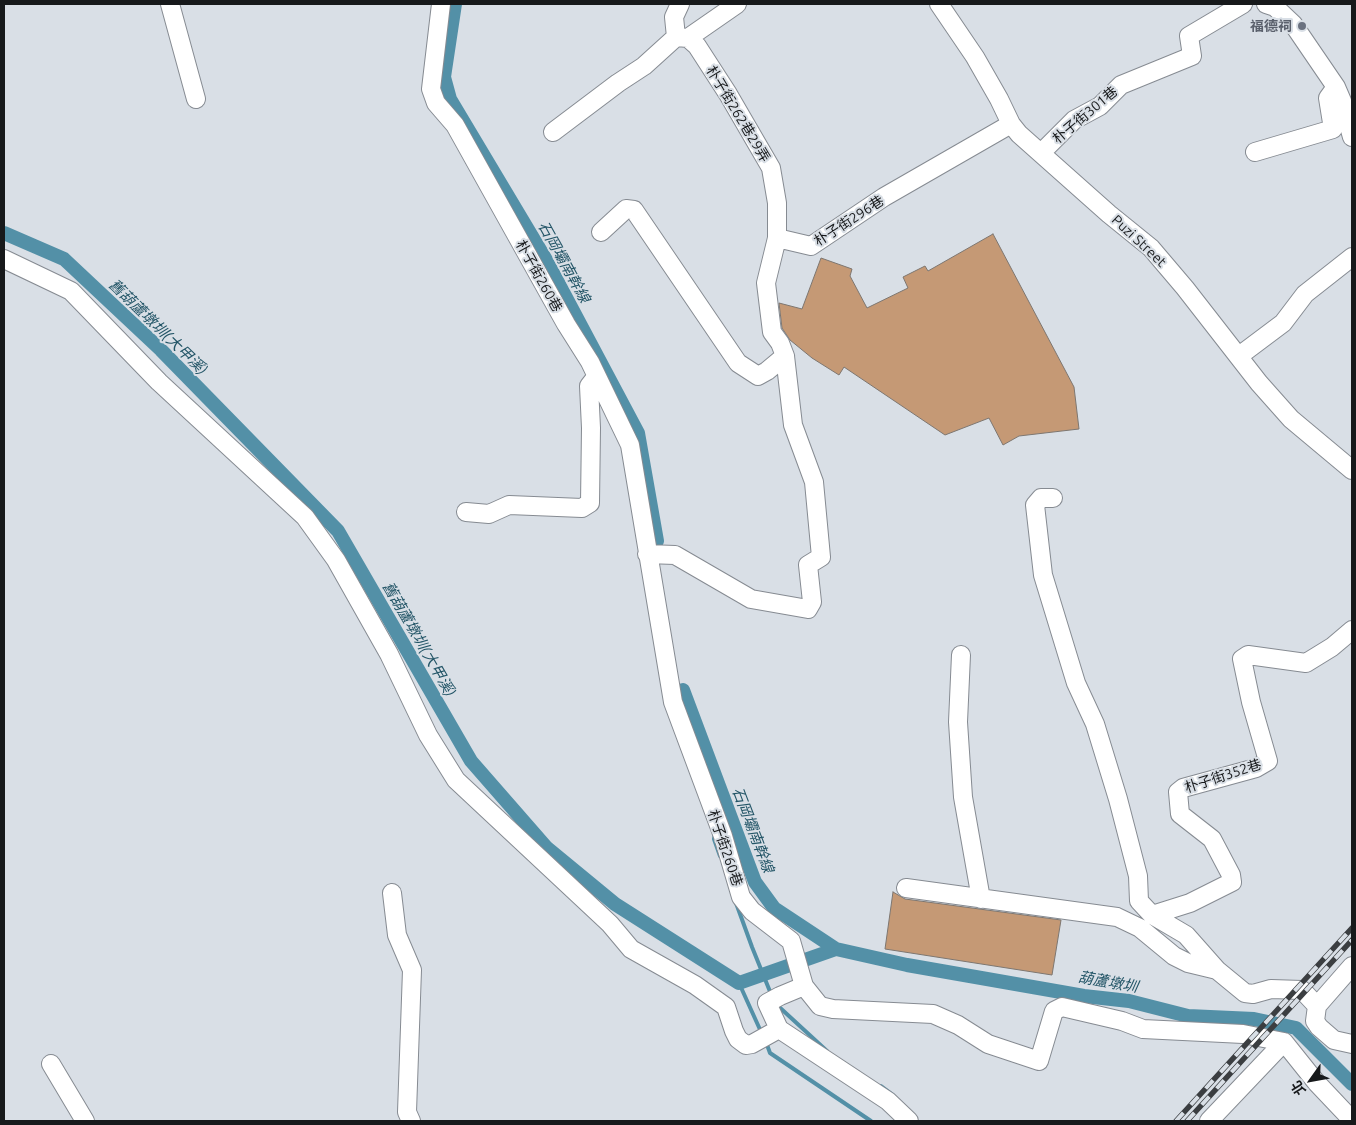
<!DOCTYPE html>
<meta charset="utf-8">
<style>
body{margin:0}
#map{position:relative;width:1356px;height:1125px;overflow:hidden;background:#d9dfe6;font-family:Ubuntu,"Noto Sans TC",sans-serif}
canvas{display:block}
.frame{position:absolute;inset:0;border:5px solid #17191b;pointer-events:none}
.north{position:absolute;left:1286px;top:1055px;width:50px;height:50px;-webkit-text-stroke:4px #d9dfe6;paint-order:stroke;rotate:238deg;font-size:14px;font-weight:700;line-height:20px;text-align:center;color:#17191b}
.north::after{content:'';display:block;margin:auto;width:18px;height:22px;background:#17191b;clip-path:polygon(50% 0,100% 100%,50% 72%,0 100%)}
</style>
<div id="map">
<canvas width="1356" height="1125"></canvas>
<div class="frame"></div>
<div class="north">北</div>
</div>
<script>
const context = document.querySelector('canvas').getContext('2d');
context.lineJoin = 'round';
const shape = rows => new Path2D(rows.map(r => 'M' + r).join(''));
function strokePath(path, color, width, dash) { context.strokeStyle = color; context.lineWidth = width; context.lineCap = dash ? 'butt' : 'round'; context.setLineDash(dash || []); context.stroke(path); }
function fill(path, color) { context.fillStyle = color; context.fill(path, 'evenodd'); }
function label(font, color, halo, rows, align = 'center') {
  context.font = font + ' Ubuntu,"Noto Sans TC",sans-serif'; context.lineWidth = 4; context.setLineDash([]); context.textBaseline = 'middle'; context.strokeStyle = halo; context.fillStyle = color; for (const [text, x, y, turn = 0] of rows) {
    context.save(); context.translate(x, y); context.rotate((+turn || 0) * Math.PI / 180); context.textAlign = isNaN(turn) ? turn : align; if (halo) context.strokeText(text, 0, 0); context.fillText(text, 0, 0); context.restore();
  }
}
strokePath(shape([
 [715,834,714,839,720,856],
 [736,903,752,947,771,994],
 [739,983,762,1034],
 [777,1005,827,1051],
 [766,1042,770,1053,871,1121],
 [881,1086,893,1095]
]), '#5390a7', 4);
strokePath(shape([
 [455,4,444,77,450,99,545,258,638,433,657,541],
 [4,233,64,259,161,350,338,531,471,761,547,848,615,904,739,983,836,949],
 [683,690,755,882,774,908,836,949,907,965,1084,996,1129,1001,1188,1016,1254,1019,1296,1028,1352,1084]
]), '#5390a7', 14);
const building = shape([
 [993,234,1074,387,1079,429,1019,436,1003,445,989,418,945,435,844,367,839,375,812,358,790,340,782,328,779,303,802,309,821,258,852,269,850,276,867,308,908,288,903,277,925,266,928,271,993,234],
 [893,892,905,899,1061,920,1052,975,885,949,893,892]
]);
fill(building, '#c59975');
strokePath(building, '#7d7670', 1);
const minor = shape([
 [170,4,196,99],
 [441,4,431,89,436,103,455,125,566,324,590,362,630,445,673,702,723,836,741,897,752,911,791,941,804,986,820,1006,833,1009,933,1014,958,1025,988,1044,1039,1061,1054,1011,1062,1007,1122,1021,1143,1029,1243,1034,1284,1042,1316,1082,1352,1120],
 [939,4,975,57,999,99,1011,124,1019,134,1109,214,1151,248,1185,288,1259,383,1291,419,1352,470],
 [1266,4,1275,7,1293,24,1336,87,1342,101,1352,137],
 [676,37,688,38,697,46,728,94,771,168,777,203,777,238],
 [676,37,674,17,680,4],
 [688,38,737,4],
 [553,132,618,83,644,66,676,37],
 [1255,152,1333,129,1328,98,1336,87],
 [1041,153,1074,120,1100,106,1121,85,1192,56,1189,36,1243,4],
 [601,232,626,209,634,210,738,363,758,376,767,371,785,356,780,343,772,332,766,283,777,238,811,246,884,197,1011,124],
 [4,259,71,291,159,382,305,517,336,560,389,654,428,735,456,780,610,924,631,949,695,985,726,1007,734,1031,738,1039,746,1045,752,1044,779,1029],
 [1239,356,1283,323,1305,294,1352,257],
 [1053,498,1041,498,1035,505,1043,575,1076,683,1095,724,1118,799,1138,876,1139,901,1152,915,1186,935,1217,970,1245,993,1253,994,1271,989,1302,990,1317,1006],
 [466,512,489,514,509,505,582,508,590,503,591,428,589,386,596,377],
 [647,554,675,555,751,599,808,609,812,602,808,565,821,557,814,482,793,425,785,356],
 [961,655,958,722,963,797,981,899],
 [906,888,1117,917,1140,928,1174,956,1188,963,1217,970],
 [392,893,397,935,412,970,407,1112,411,1121],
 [1152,915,1190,903,1232,882,1231,875,1212,839,1180,814,1178,792,1183,788,1256,768,1268,761,1251,702,1242,659,1248,655,1306,663,1332,647,1352,630],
 [1352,966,1317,1006,1315,1021,1319,1027,1334,1040,1352,1044],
 [804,986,780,996,767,1003,779,1029,888,1101,909,1121],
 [51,1064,85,1121],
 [1209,1121,1284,1042]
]);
strokePath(minor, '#868b92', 20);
strokePath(minor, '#fff', 18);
const rail = shape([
 [1176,1121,1352,928],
 [1187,1121,1352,940]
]);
strokePath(rail, '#3b3e41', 5.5);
strokePath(rail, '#d9dfe6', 4, [11]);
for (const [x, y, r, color] of [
 [1302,26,5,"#6b7280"]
]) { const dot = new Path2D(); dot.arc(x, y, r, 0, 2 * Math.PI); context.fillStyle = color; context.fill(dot); strokePath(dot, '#d9dfe6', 2); }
label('bold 14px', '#5b616d', '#d9dfe6', [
 ["福德祠",1292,26]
], 'right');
label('14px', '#17191b', '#d9dfe6', [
 ["朴子街262巷29弄",738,114,59],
 ["朴子街301巷",1085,115,-40],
 ["朴子街296巷",849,221,-33],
 ["Puzi Street",1139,241,43],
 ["朴子街260巷",539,276,61],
 ["朴子街352巷",1223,776,-18],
 ["朴子街260巷",725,848,71]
]);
label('italic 15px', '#235567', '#d9dfe6', [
 ["石岡壩南幹線",564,262,61],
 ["舊葫蘆墩圳(大甲溪)",158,327,44],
 ["舊葫蘆墩圳(大甲溪)",419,639,60],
 ["石岡壩南幹線",753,830,69],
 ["葫蘆墩圳",1108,982,10]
]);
</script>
